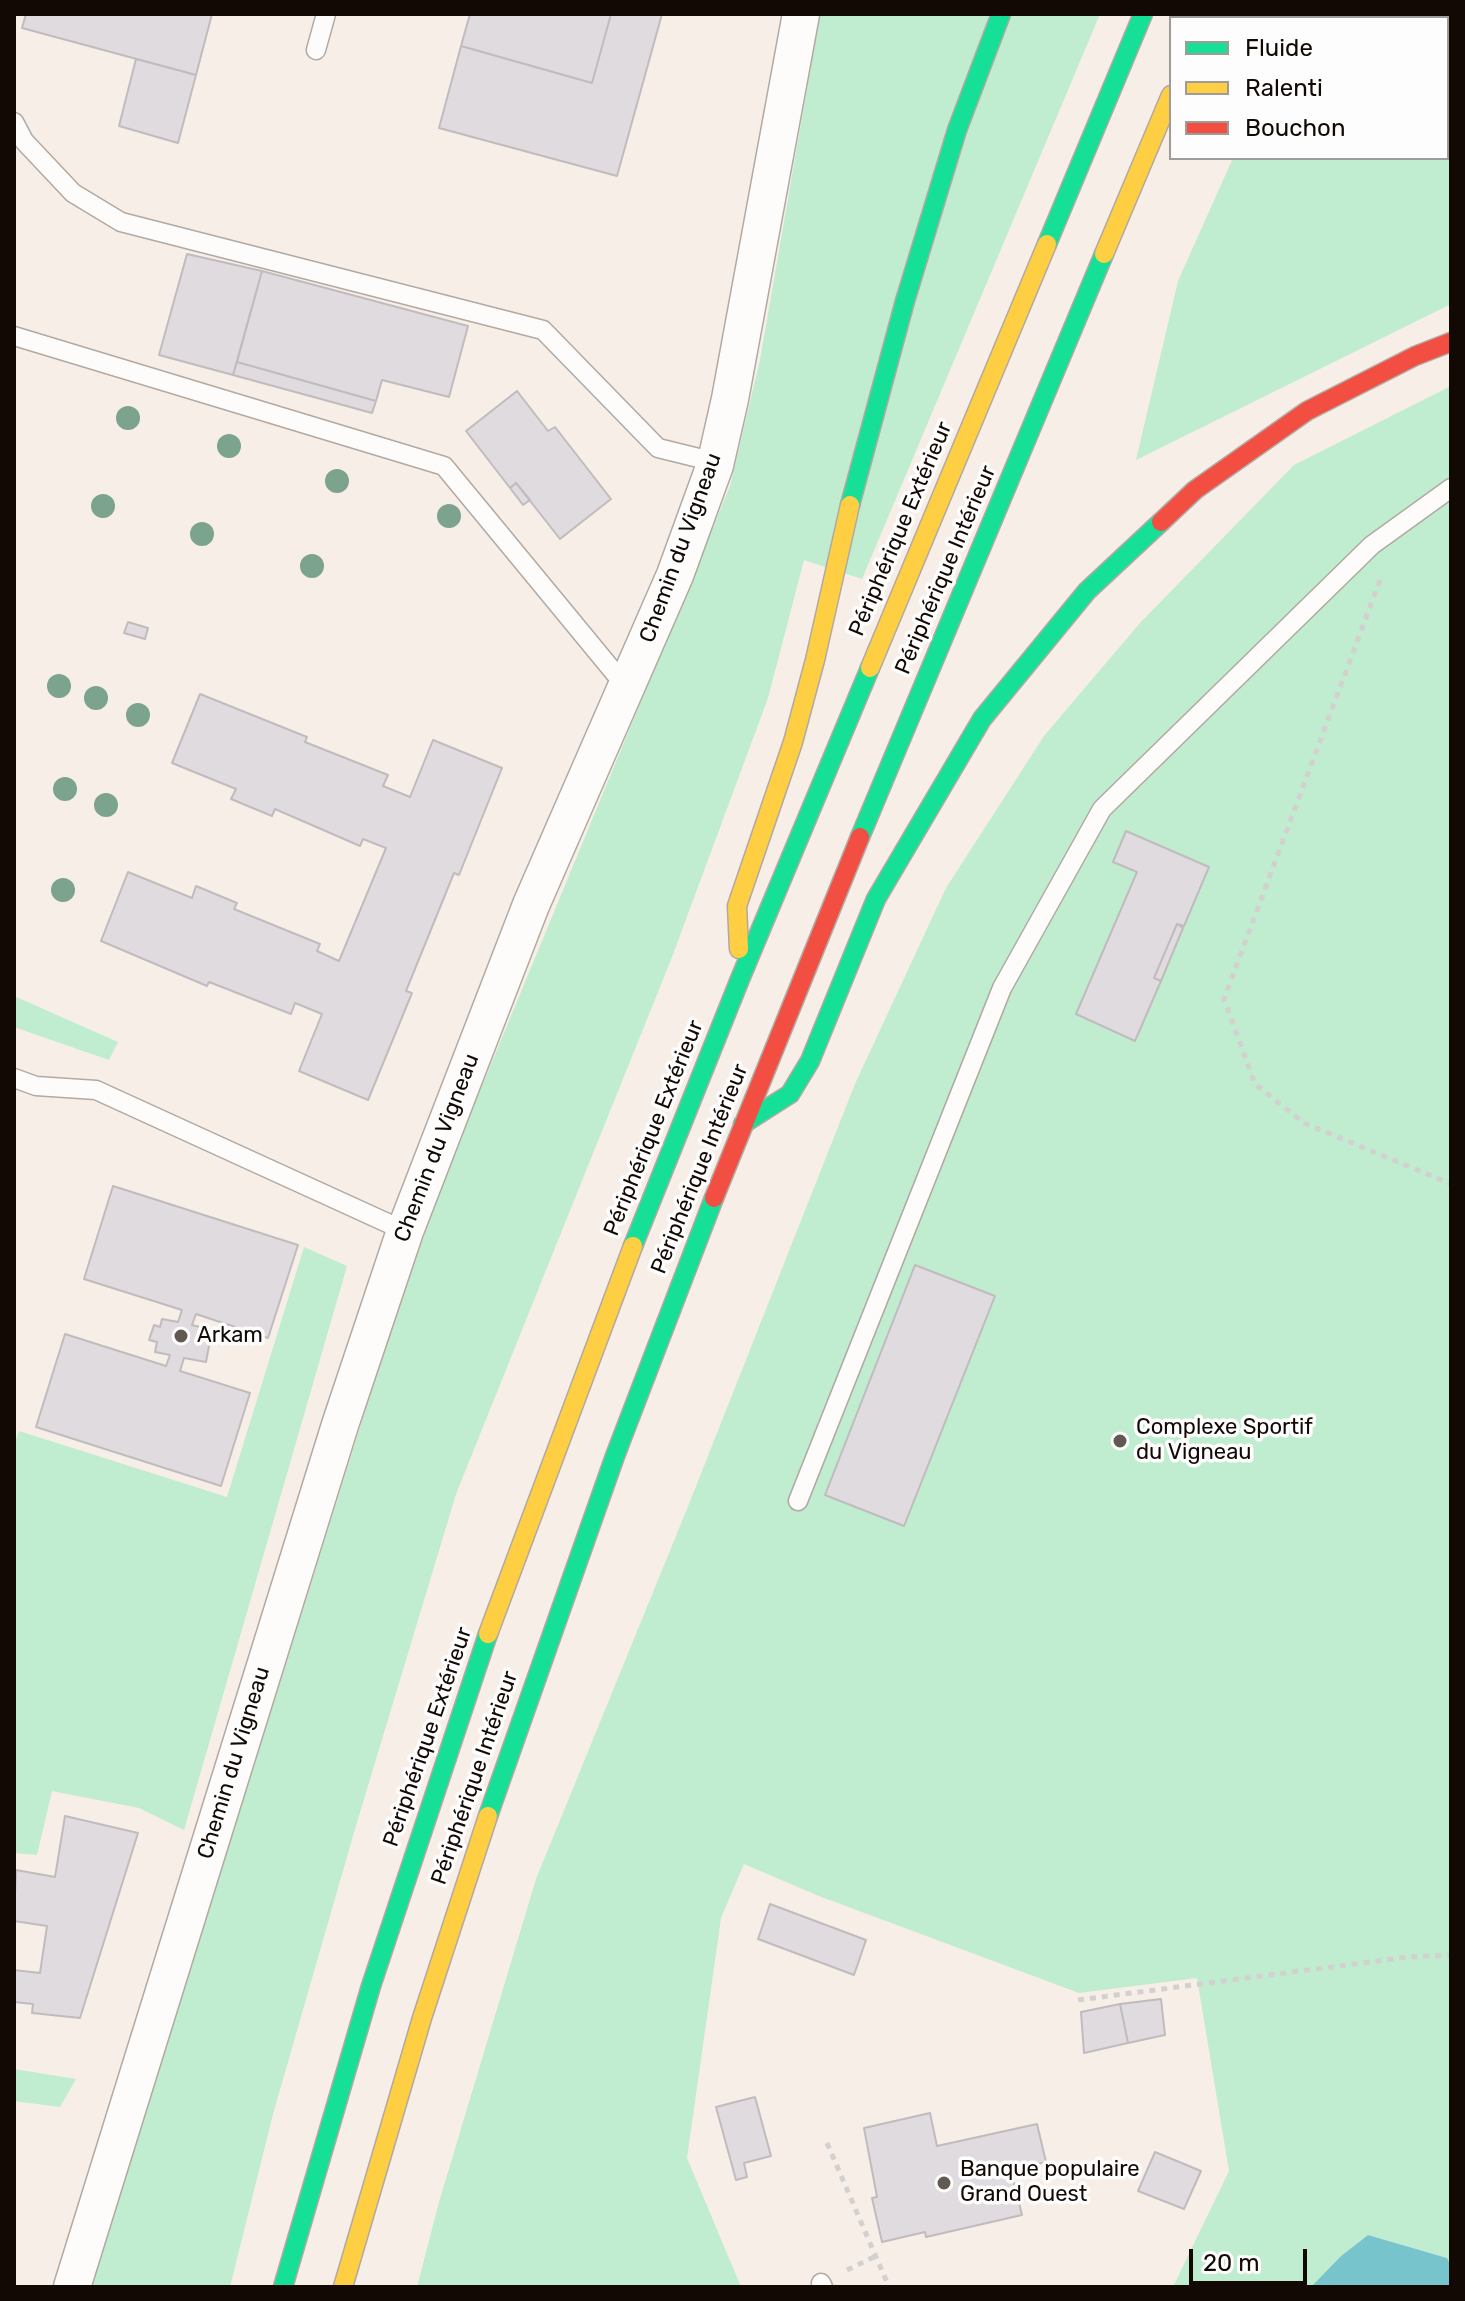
<!DOCTYPE html>
<meta charset="utf-8">
<style>
body{margin:0}
#map{position:relative;width:1465px;height:2301px;overflow:hidden;background:#f7eee7;font-family:Rubik,sans-serif}
canvas{display:block}
.frame{position:absolute;inset:0;border:16px solid #120904;pointer-events:none}
.legend{position:absolute;left:1169px;top:16px;width:280px;height:144px;box-sizing:border-box;background:#fdfdfd;border:2px solid #9f9b99;margin:0;padding:10px 14px;list-style:none;font-size:24px;color:#120904}
.legend li{display:flex;align-items:center;gap:16px;height:40px}
.legend b{width:40px;border:2px solid #9f9b99}
.scale{position:absolute;left:1189px;top:2249px;width:118px;height:36px;box-sizing:border-box;border:4px solid #120904;border-top:0;padding-left:10px;font-size:24px;line-height:28px;white-space:nowrap;color:#120904;-webkit-text-stroke:6px #fdfdfd;paint-order:stroke}
</style>
<div id="map">
<canvas width="1465" height="2301"></canvas>
<div class="frame"></div>
<ul class="legend">
<li><b style="height:10px;background:#16e098"></b>Fluide</li>
<li><b style="height:10px;background:#ffcf43"></b>Ralenti</li>
<li><b style="height:10px;background:#f24e42"></b>Bouchon</li>
</ul>
<div class="scale">20 m</div>
</div>
<script>
const context = document.querySelector('canvas').getContext('2d');
context.lineJoin = 'round';
function fill(path, color) { context.fillStyle = color; context.fill(path, 'evenodd'); }
const shape = rows => new Path2D(rows.map(r => 'M' + r).join(''));
function strokePath(path, color, width, dash) { context.strokeStyle = color; context.lineWidth = width; context.lineCap = dash ? 'butt' : 'round'; context.setLineDash(dash || []); context.stroke(path); }
function label(font, color, halo, rows, align = 'center') {
  context.font = font + ' Rubik,sans-serif'; context.lineWidth = 7; context.setLineDash([]); context.textBaseline = 'middle'; context.strokeStyle = halo; context.fillStyle = color; for (const [text, x, y, turn = 0] of rows) {
    context.save(); context.translate(x, y); context.rotate((+turn || 0) * Math.PI / 180); context.textAlign = isNaN(turn) ? turn : align; if (halo) context.strokeText(text, 0, 0); context.fillText(text, 0, 0); context.restore();
  }
}
fill(shape([
 [820,14,1100,14,862,579,804,560,768,698,672,957,456,1494,355,1829,273,2114,230,2287,91,2287,382,1357,444,1178,730,486,760,360],
 [1297,14,1451,14,1451,304,1136,460,1178,281,1233,158,1447,158,1447,18,1295,18],
 [1451,386,1451,2266,1447,2258,1368,2235,1341,2256,1311,2287,1173,2287,1229,2171,1197,1978,1079,1993,819,1896,744,1864,721,1918,687,2158,741,2287,417,2287,439,2202,536,1879,687,1509,855,1084,946,888,1044,736,1140,623,1294,465],
 [14,996,118,1042,109,1060,14,1027],
 [304,1247,347,1266,184,1830,139,1808,52,1791,37,1855,14,1853,14,1445,19,1431,227,1497],
 [14,2069,76,2079,60,2107,14,2101]
]), '#c0eccf');
fill(shape([
 [1368,2235,1447,2258,1451,2266,1451,2287,1311,2287,1341,2256]
]), '#78c4cc');
const building = shape([
 [26,14,212,14,196,75,22,28,26,14],
 [470,14,611,14,592,83,461,46,470,14],
 [611,14,662,14,617,176,439,128,461,46,592,83,611,14],
 [136,59,196,75,178,143,119,126,136,59],
 [187,254,262,271,233,375,159,355,187,254],
 [262,271,468,326,449,397,382,380,376,401,237,362,262,271],
 [237,362,376,401,372,413,233,375,237,362],
 [517,391,548,431,555,427,611,499,560,539,516,483,510,488,466,431,517,391],
 [516,483,530,500,523,505,510,488,516,483],
 [128,622,148,628,145,639,124,633,128,622],
 [200,694,307,737,305,742,388,775,383,786,410,797,433,740,502,768,459,875,454,873,406,991,412,993,368,1100,299,1071,322,1014,295,1003,291,1014,209,982,207,986,101,941,128,872,192,898,196,886,237,903,234,909,320,944,317,951,339,961,386,848,363,839,360,846,275,809,272,816,231,799,236,789,172,763,200,694],
 [1126,831,1209,867,1184,926,1177,924,1154,978,1161,981,1135,1041,1076,1014,1137,872,1113,862,1126,831],
 [1177,924,1183,928,1161,981,1154,978,1177,924],
 [113,1186,298,1245,268,1338,196,1314,192,1325,212,1330,206,1362,184,1358,180,1371,250,1393,221,1486,36,1427,65,1334,166,1366,170,1355,155,1352,157,1342,149,1340,154,1325,160,1327,162,1319,178,1322,182,1310,84,1279,113,1186],
 [915,1265,995,1296,904,1526,825,1495,915,1265],
 [65,1816,138,1833,80,2018,32,2013,33,2004,14,2002,14,1970,40,1973,47,1926,14,1921,16,1870,55,1877,65,1816],
 [770,1904,866,1940,854,1975,758,1939,770,1904],
 [1161,1999,1165,2035,1128,2043,1120,2004,1161,1999],
 [1120,2004,1128,2043,1084,2053,1081,2012,1120,2004],
 [755,2097,771,2156,744,2163,747,2177,736,2180,716,2107,755,2097],
 [930,2113,937,2146,1037,2124,1046,2162,1011,2170,1022,2215,926,2237,925,2232,882,2242,872,2198,877,2197,864,2128,930,2113],
 [1155,2152,1201,2171,1184,2209,1138,2191,1155,2152]
]);
fill(building, '#dfdbde');
strokePath(building, '#c0bcbe', 2);
const lane = shape([
 [316,50,326,14],
 [14,122,24,141,73,193,121,222,543,330,658,448,715,462],
 [14,336,444,466,627,688],
 [14,1078,36,1086,96,1090,405,1231],
 [798,1501,1002,988,1102,809,1372,545,1451,488],
 [821,2283,823,2287]
]);
const street = shape([
 [72,2287,340,1425,405,1231,531,905,675,575,715,465,730,399,801,14]
]);
const fast = shape([
 [1047,244,1143,14],
 [850,505,905,301,957,130,1001,14],
 [860,837,1104,254],
 [743,1124,790,1094,810,1061,876,899,982,719,1087,591,1161,522],
 [633,1246,740,979,870,668],
 [488,1816,615,1456,714,1198],
 [283,2287,371,1986,488,1634]
]);
const slow = shape([
 [1203,18,1205,14],
 [1104,254,1171,95],
 [870,668,1047,244],
 [739,949,737,906,793,742,815,660,850,505],
 [488,1634,633,1246],
 [343,2287,422,2018,488,1816]
]);
const jam = shape([
 [1161,522,1195,490,1307,411,1415,356,1451,342],
 [714,1198,860,837]
]);
strokePath(lane, '#b1a9a2', 21);
strokePath(street, '#b1a9a2', 39);
strokePath(fast, '#b1a9a2', 21);
strokePath(slow, '#b1a9a2', 21);
strokePath(jam, '#b1a9a2', 21);
strokePath(shape([
 [1380,580,1224,999,1255,1084,1304,1123,1451,1184],
 [1078,2000,1408,1957,1451,1955],
 [827,2143,889,2287],
 [847,2270,876,2256]
]), '#d3d1cf', 5, [6, 6]);
strokePath(lane, '#fefcfb', 18);
strokePath(street, '#fefcfb', 36);
strokePath(fast, '#16e098', 18);
strokePath(slow, '#ffcf43', 18);
strokePath(jam, '#f24e42', 18);
context.fillStyle = '#7ba38d';
for (const [x, y] of [
 [128,418],
 [229,446],
 [337,481],
 [103,506],
 [449,516],
 [202,534],
 [312,566],
 [59,686],
 [96,698],
 [138,715],
 [65,789],
 [106,805],
 [63,890]
]) { context.beginPath(); context.arc(x, y, 12, 0, 2 * Math.PI); context.fill(); }
for (const [x, y, r, color] of [
 [181,1336,8,"#625953"],
 [1120,1441,8,"#625953"],
 [944,2183,8,"#625953"]
]) { const dot = new Path2D(); dot.arc(x, y, r, 0, 2 * Math.PI); context.fillStyle = color; context.fill(dot); strokePath(dot, '#fdfdfd', 3); }
label('22px', '#120904', '#fdfdfd', [
 ["Périphérique Extérieur",901,529,-67],
 ["Chemin du Vigneau",681,548,-70],
 ["Périphérique Intérieur",946,570,-67],
 ["Périphérique Extérieur",654,1128,-68],
 ["Chemin du Vigneau",437,1148,-69],
 ["Périphérique Intérieur",700,1169,-68],
 ["Périphérique Extérieur",428,1737,-71],
 ["Chemin du Vigneau",234,1763,-73],
 ["Périphérique Intérieur",475,1778,-71]
]);
label('22px', '#120904', '#fdfdfd', [
 ["Arkam",197,1336],
 ["Complexe Sportif",1136,1428],
 ["du Vigneau",1136,1453],
 ["Banque populaire",960,2170],
 ["Grand Ouest",960,2195]
], 'left');
</script>
